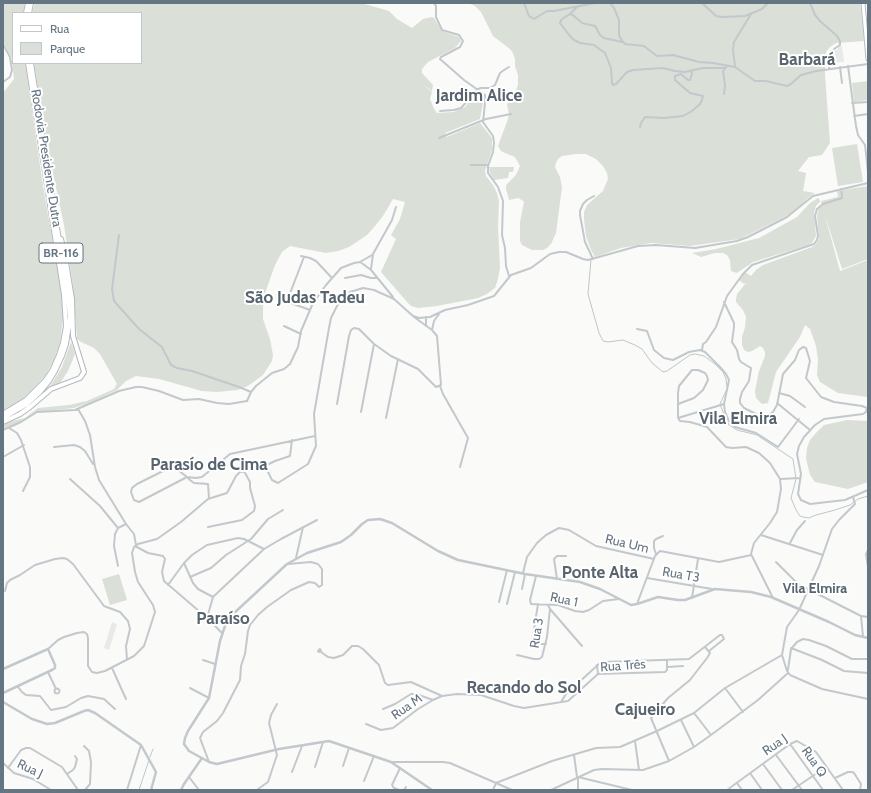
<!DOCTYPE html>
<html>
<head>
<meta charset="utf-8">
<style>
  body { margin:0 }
  #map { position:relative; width:871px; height:793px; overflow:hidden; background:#fafaf8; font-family:Cabin,sans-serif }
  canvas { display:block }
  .frame { position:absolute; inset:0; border:4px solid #657683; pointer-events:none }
  .legend { position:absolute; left:12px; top:12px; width:130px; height:52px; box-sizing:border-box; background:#fff; border:1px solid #c1c8cd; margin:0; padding:5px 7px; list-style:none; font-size:12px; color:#657683 }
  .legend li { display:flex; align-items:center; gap:8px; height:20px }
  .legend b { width:20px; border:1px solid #c1c8cd }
</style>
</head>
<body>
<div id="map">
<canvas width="871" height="793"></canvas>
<div class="frame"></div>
<ul class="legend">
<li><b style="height:5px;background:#fff"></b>Rua</li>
<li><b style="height:11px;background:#dadfd7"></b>Parque</li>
</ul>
</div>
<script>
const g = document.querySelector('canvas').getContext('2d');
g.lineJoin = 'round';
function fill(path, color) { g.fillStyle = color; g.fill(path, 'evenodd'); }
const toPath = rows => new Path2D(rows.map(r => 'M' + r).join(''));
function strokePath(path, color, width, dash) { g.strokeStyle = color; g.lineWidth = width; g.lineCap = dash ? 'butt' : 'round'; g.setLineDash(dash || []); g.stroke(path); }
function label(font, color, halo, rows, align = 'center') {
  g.font = font + ' Cabin,sans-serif'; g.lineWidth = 4; g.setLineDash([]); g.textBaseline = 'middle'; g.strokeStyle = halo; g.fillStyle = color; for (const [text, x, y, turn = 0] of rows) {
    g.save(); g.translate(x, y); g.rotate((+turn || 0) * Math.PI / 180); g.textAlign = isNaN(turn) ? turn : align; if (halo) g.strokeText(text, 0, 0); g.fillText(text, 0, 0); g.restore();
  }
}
fill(toPath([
  [842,46,844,62,832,63,830,50,838,50,838,47],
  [112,622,117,624,109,650,104,648]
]), '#e8e9e9');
fill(toPath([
  [3,3,25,3,23,13,13,13,13,63,25,63,43,186,62,295,63,318,60,343,54,359,47,373,39,383,24,398,14,405,3,411,3,93,14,79,12,58,3,41],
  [35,3,361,3,389,11,397,19,412,28,423,19,432,17,434,18,442,31,459,37,461,41,455,48,428,62,422,69,422,73,433,85,432,91,422,84,432,92,430,99,434,109,437,113,454,112,465,107,477,92,483,97,483,103,480,119,445,133,447,137,480,123,492,138,492,150,485,171,486,176,493,185,497,193,499,201,498,227,500,268,498,279,495,288,487,294,478,298,437,306,418,308,411,306,408,303,381,272,396,239,391,235,400,219,405,202,393,199,383,216,375,226,367,235,349,247,338,251,326,253,290,246,282,252,275,265,263,299,263,319,270,339,273,355,272,361,263,375,248,386,238,390,217,392,202,391,159,379,136,376,126,381,117,390,89,403,74,408,36,412,18,423,3,429,3,425,12,421,25,418,38,408,69,405,87,401,114,389,117,384,100,354,94,348,81,342,77,339,73,286,64,225,50,159,34,63,141,63,141,13,32,13],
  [468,3,860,3,864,41,836,43,830,47,826,52,825,75,830,143,822,155,809,157,798,171,806,173,803,191,815,193,808,198,792,213,740,239,690,246,651,243,621,248,595,257,591,250,586,236,584,220,584,212,587,205,603,191,608,179,607,173,603,166,596,159,586,154,576,154,562,156,558,159,556,163,555,167,560,177,562,187,556,233,551,244,547,248,543,250,532,250,522,245,520,241,520,222,524,202,522,200,518,198,509,200,506,189,506,185,516,175,520,166,515,157,505,153,501,151,498,146,508,119,509,114,507,105,510,98,515,93,518,85,518,75,515,66,515,59,513,53,510,49,493,36,481,12,475,6],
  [868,81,868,100,854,102,852,83],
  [857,144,863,182,838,186,832,148],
  [489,167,514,167,513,172,509,172,508,178,494,180,490,173],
  [868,186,868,259,842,269,824,212,840,271,868,260,868,397,838,393,820,382,817,375,818,360,816,346,810,329,805,325,800,337,776,372,768,403,762,404,756,398,755,391,759,371,765,356,765,352,763,348,760,346,752,351,748,352,744,350,742,345,742,337,745,327,746,317,743,310,736,302,736,299,737,294,747,282,744,284,739,280,745,272,751,276,756,270,763,265,812,247,816,244,819,239,817,216,819,208,822,206,821,201,838,197,837,191],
  [818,198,820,200,820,202,816,206,814,213,816,236,812,243,805,246,753,262,737,273,731,271,730,260,727,255,723,253,715,253,701,257,692,253,716,249,759,238,797,217,810,203],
  [71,342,75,354,68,371,60,383,49,388,62,367],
  [847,420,868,421,868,482,848,489,815,482,810,475,806,458,807,448,810,440,816,433,824,425],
  [119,574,127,600,110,605,102,579]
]), '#dadfd7');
strokePath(toPath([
  [591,260,588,294,599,333,603,341,608,342,623,340,635,345,642,349,652,363,663,372,667,371,690,355,695,354,704,356,715,364,723,372,726,379,727,387],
  [726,391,720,404,725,417,729,425,737,430,757,435,793,459,796,479,791,498,796,510,800,516,803,517,809,518,816,515,835,510,850,505,858,499,868,496],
  [150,757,153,749],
  [139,790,149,760]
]), '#bbc7cb', 1);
const secondary = toPath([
  [863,3,868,59]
]);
const motorway = toPath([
  [26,13,28,3],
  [29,13,31,3],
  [3,414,26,400,45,381,52,371,59,355,63,343,66,326,64,295,28,63],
  [3,418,27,404,40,392,49,381,55,371,62,356,66,344,69,325,70,317,68,297,31,63],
  [3,422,20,414,30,407,51,389,80,378,84,372,73,336,72,299,65,256,61,239]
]);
strokePath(secondary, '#b3babf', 5);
strokePath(motorway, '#b4b9bd', 6);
strokePath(toPath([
  [434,3,436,6,436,17,442,30,459,35,463,41,460,47,441,57,440,59,464,80,485,95,485,103,483,122,493,136,494,143,493,152,488,166,488,173,498,187,503,201,502,235,505,248,506,266,509,276],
  [524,3,529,16,534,19,547,11,554,11,595,3],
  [610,3,614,8,619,20,619,35,622,41,625,44,644,46,657,56,673,55,699,62,713,63,735,67,755,81,766,81,787,86,791,84,801,75,816,71,868,64],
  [702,3,716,16,722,17,745,16,762,9,768,3],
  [810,3,815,15,820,21,837,36,840,41,840,45,834,49,830,54,829,69],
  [578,6,570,14,562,19,560,23,569,35,574,40,580,43,594,45,605,53,611,68,612,83,613,85,616,84,627,72,633,70,663,68,675,71,685,72,703,68,724,68],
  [570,14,574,16,582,23,595,26,600,35,604,38,622,42],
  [3,44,10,57,12,70,10,77,3,82],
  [735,66,733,50,734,42,751,14],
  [848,66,856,126,858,135,865,145,868,172],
  [840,67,842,83],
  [724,94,725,85,723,71,727,66],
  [852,103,868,102],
  [440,111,454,110,461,108,478,89,481,88,490,88,495,85,500,73,504,70,509,67],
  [854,116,868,114],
  [640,127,641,123,645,117,664,118,683,116,692,111,700,104,702,100,703,96,690,93,675,80,675,76,681,74,688,80,690,80,692,74,691,71],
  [439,138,486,119,511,114],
  [471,165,488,165],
  [841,189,842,196],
  [119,235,112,289,114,301,139,329,162,347,171,365,177,368,192,371,239,387,251,392],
  [301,256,310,258,316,261,332,278],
  [593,259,585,242,580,215,580,211,583,204,587,200,594,196],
  [360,262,372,255],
  [371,269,373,254,392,220,396,207],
  [345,278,361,275,371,278,377,278],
  [277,298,310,310],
  [287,301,304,257],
  [724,302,734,323,734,327,732,342,737,350,739,359,741,362,751,368,749,381,742,392,740,399,740,403,744,408,756,414,763,416,767,416,773,412,777,405,783,374,795,360,799,350,803,347,806,348,810,361,806,378,821,397,834,402,862,406,867,408,866,412,863,414,824,419,815,425,804,437,799,446,797,454,801,474,798,494,801,500,810,504,845,500,868,490],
  [284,326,301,334],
  [426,326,426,317],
  [637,329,647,331,654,350,664,358,673,360,689,352,700,350,705,352,720,367,726,374,729,380,724,404,725,412,729,421,735,427,756,433,778,447,799,419],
  [432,330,434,321,439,314],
  [702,350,703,344,706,342,716,327,727,296,743,274,752,265,814,244,817,240,818,236,815,216,817,209,823,204,842,198],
  [440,386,443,394,468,438,460,467],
  [779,393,790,396,805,407],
  [777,403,810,430],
  [337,404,349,336,351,330,354,328,359,329,374,344,391,356,418,369,436,387,441,385,437,336,432,330,414,317],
  [78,409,85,421,90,435,95,467,99,480,126,524,134,534,136,545],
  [361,412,374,344],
  [386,418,398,359],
  [678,418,680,421,690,422,707,427,726,447,732,448,746,447,759,453,770,463,780,479,781,489,777,512,770,523,754,543,751,554,773,598],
  [678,418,678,393,679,386,692,370,698,370,705,373,707,376,708,380,703,390,694,398,678,404],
  [678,418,724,404],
  [9,428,17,433,21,440,30,467,30,477,23,491],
  [3,430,21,422,37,412,75,410,119,391,136,387,142,387,159,391,183,400,199,399,217,403,229,404,247,401,251,392,256,386,272,373,284,369,290,364,298,347,301,331,313,303,326,285,341,268,354,263,360,262,363,264,371,270,393,297],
  [54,447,74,445,80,447,85,451,93,464],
  [3,457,24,445],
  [265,468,267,465,275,461,290,456,292,440],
  [70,479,100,506,118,528,126,524],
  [780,479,800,478],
  [853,497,855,504,839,520,832,529,819,566,799,610,787,627,782,655,787,671,790,675,822,689,868,699],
  [209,498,208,484,194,483,190,480,187,477,178,470,173,468,167,469,137,484,132,488,131,492,134,500,139,502,187,477,196,478,202,477,230,454,315,436],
  [208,527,242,520,254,511,255,506,250,488,250,482,244,471],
  [761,535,823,555],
  [790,543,797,530,805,521],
  [135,546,148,553,163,556,165,559,162,572,164,581,207,618,222,633],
  [868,550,866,554,868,567],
  [656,554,654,548,654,541,656,539,663,536],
  [296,558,303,527],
  [776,562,798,584,861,616,868,617],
  [118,566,114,546,115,534,118,528],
  [523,573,527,557,537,543,546,535,559,528,569,530,596,546,654,559],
  [536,576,530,600,531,604,558,605,575,611,583,612,589,610,603,601,619,599],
  [190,577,211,568,226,555,251,539,268,519,283,510],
  [647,578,712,589],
  [557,579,554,559,557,556,566,556],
  [168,585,184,563],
  [522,589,525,574],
  [5,591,7,583,10,580,20,575,35,565,55,559,63,558,67,559,73,564,104,606,120,612,128,621,130,629,126,646,127,660],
  [213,597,198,589,193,583,184,563,192,555,207,545,238,538,244,539,264,549],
  [692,598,698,559],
  [499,602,507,570],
  [507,604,515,572],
  [538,604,532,642,535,644,546,644],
  [637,604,655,556,660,551,719,562,751,555],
  [548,605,550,609,582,646],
  [861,616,863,637],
  [207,618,213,597,264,549,281,539,317,520],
  [791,648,822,660,844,671,868,673],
  [48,649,58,640,64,637,77,633,84,632,87,634,88,638,88,666,92,672,97,673,105,671,134,656,144,646,155,612,153,605,138,582,135,572,132,553,134,547,138,544,157,539,181,522,208,499,227,493,236,476,240,472,264,468,267,470,272,480,278,483,308,464,316,446,314,414,329,328,331,318,338,304,350,292,363,288,374,290,394,299,413,316,419,318,430,317,445,310,468,305,494,296,511,275,531,268,550,254,559,252,566,252,583,259,588,260,638,246,656,245,695,248,737,241,748,237,787,217,813,196,868,183],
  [320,649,321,651,319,652,318,651,320,649],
  [321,652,328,657,334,658,343,655,352,646,358,646,363,649,379,665,385,683,388,685,411,682,442,696,457,694,481,695,514,706,524,708,568,701,598,674,665,672,667,670,667,661],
  [517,655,534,659,539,659,542,657,547,637,550,609],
  [203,660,215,664],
  [597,665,598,674],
  [668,667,683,666],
  [112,668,126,699],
  [788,670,791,649,797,642,803,639,809,640,826,646,852,659,868,659],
  [48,672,56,689],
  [18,687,22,692,26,695,40,696,51,710,66,707,81,698,88,696,104,699,115,709],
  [190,688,209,698],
  [725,688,743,712],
  '54.5 691a2.5 2.5 0 1 1 5 0a2.5 2.5 0 1 1-5 0Z',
  [561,702,566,694,600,663,604,662,689,659,720,635,722,635,724,639,709,651],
  [383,709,395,704,411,694,416,694,433,700],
  [694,713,711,735],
  [681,720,694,747],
  [366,724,381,730,393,728,418,709,433,700,442,696],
  [635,741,639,770],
  [790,744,823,790],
  [84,746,89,751,91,762,90,784,85,790],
  [574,755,577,777],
  [776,755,802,790],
  [669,761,651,718,668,698,690,680,707,658,710,653,705,647],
  [209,762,200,738,203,732,217,721,223,713,240,680,241,666,245,654,248,631,250,625,258,615,267,607,291,590,309,582,315,583,319,587,322,585,322,569,318,564,311,562,288,564],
  [391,762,443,762,450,763,512,790],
  [3,763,14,773,33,779,51,790],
  [763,764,782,790],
  [343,766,349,748],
  [315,767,323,742],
  [8,768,21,750,26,748,30,748,62,767,78,790],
  [292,772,302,746],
  [750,773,762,790],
  [67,774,73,770,75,767,77,759,75,756],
  [189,777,199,790],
  [835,778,848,772,852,772,854,773,861,784,860,790],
  [364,781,374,756],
  [737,783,742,790],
  [258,789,268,782,277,755,269,723,271,715,277,704],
  [127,790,141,745],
  [315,790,316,790],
  [399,790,394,788,392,785,400,768],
  [404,790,406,787],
  [493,790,496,783,552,761,596,748,620,747,657,731,694,713,725,688,782,655],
  [551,790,594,770,602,769,643,770,669,761,694,747,711,735,758,700,788,673],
  [578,790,578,777,632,790],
  [727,790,790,744,797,741,816,752,843,790],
  [792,790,826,767]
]), '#c3c8cc', 2);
strokePath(toPath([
  [3,669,48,649,55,665,55,668,52,670,3,693],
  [3,702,32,719,47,724,55,723,84,711,88,710,95,713,141,745,156,772,151,790],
  [181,790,184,784,202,758],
  [432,790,391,762,329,741,279,749,217,764,209,762,189,751,184,744,185,738,188,731,209,698,220,641,226,623,232,615,287,564,307,553,341,542,351,535,362,524,368,520,380,519,392,523,438,551,458,560,525,574,580,582,600,589,631,605,637,604,658,597,678,600,685,600,715,589,751,592,771,597,829,622,855,635,868,638]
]), '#c3c8cc', 2.5);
strokePath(secondary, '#fff', 3);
strokePath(motorway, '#fff', 4);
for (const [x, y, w] of [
  [61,253,44]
]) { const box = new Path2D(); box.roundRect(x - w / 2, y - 10, w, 20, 3); g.fillStyle = '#fff'; g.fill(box); strokePath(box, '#657683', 1); }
label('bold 12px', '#657683', null, [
  ["BR-116",61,253]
]);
label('13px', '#657683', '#fff', [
  ["Rodovia Presidente Dutra",46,158,81],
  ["Rua Um",627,544,13],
  ["Rua T3",681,575,10],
  ["Rua 1",564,600,12],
  ["Rua 3",537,633,-81],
  ["Rua Três",623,666,-4],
  ["Rua M",407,707,-35],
  ["Rua J",775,745,-35],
  ["Rua Q",814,762,55],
  ["Rua J",30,769,25]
]);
label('bold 14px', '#57646e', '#fff', [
  ["Vila Elmira",815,589]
]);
label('bold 17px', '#57646e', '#fff', [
  ["Barbará",807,60],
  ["Jardim Alice",479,96],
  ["São Judas Tadeu",305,298],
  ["Vila Elmira",738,419],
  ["Parasío de Cima",209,465],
  ["Ponte Alta",600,573],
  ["Paraíso",223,619],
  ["Recando do Sol",524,688],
  ["Cajueiro",645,710]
]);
</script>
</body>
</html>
